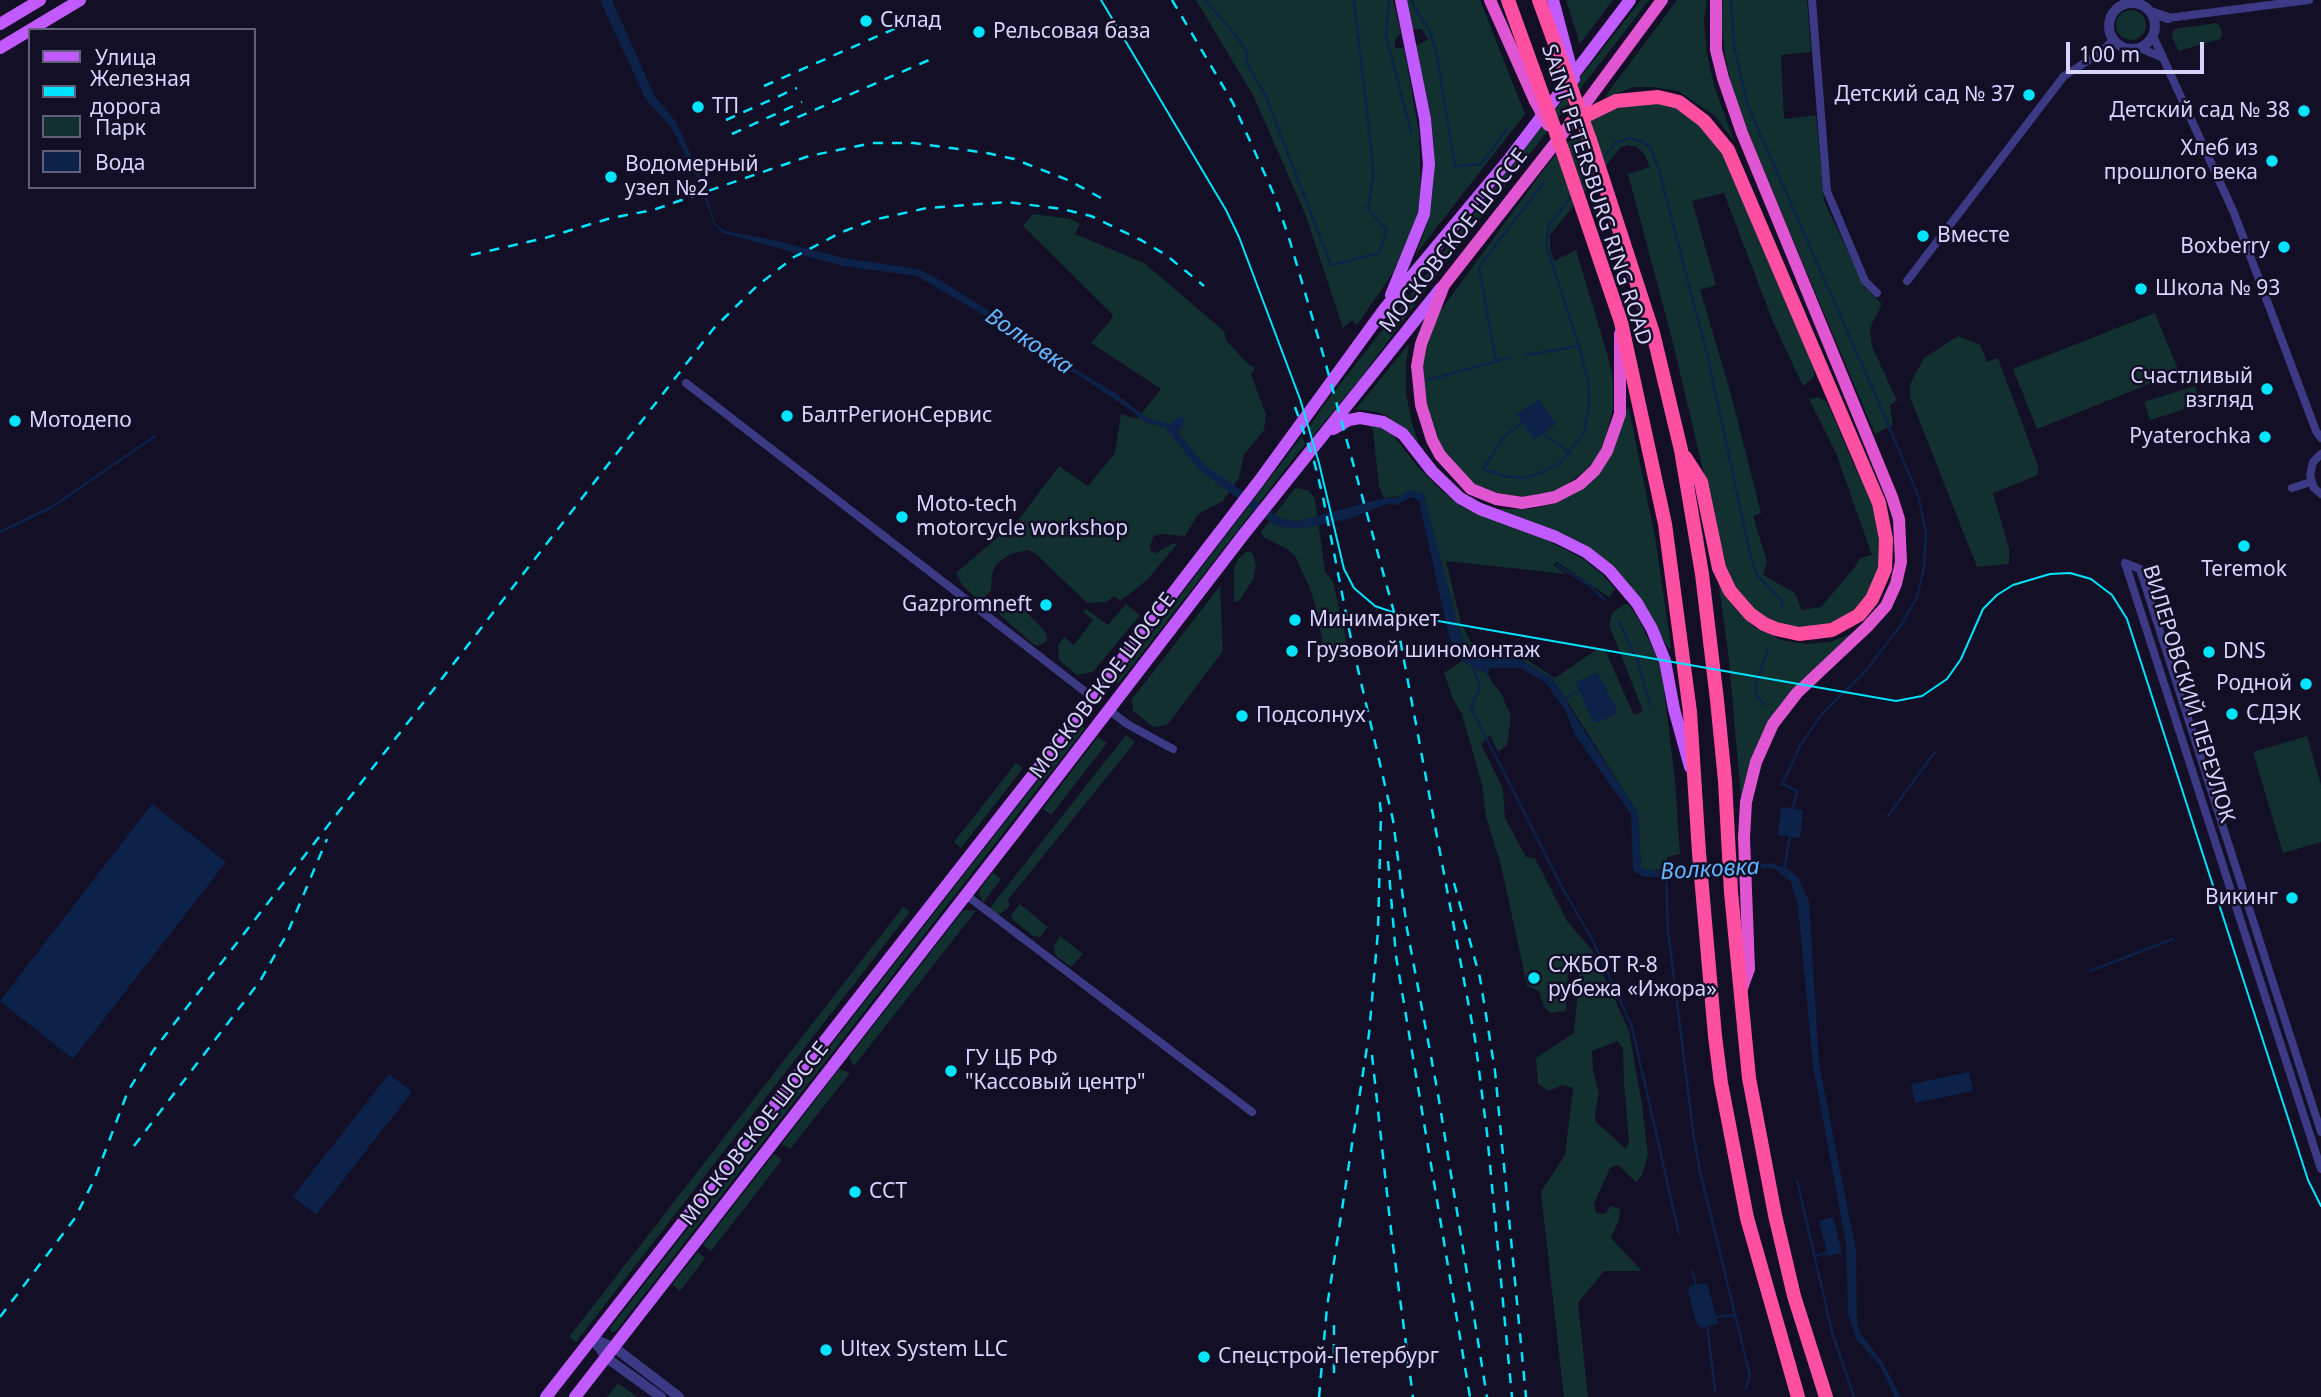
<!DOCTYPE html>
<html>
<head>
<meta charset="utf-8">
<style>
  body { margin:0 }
  #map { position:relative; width:2321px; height:1397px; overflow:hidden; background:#130f26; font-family:"Noto Sans",sans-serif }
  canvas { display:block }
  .legend { position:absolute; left:28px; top:28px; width:228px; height:161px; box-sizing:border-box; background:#130f26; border:2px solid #625e7d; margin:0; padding:9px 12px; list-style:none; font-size:21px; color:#d9d4ff }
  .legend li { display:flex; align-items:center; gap:14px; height:35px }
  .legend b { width:35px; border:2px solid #625e7d }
  .scale { position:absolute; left:2066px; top:42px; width:138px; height:32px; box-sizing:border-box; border:4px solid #d9d4ff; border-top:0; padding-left:9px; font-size:21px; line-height:24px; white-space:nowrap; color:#d9d4ff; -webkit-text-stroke:5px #130f26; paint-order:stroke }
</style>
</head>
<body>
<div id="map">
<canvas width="2321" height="1397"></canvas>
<ul class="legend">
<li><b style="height:9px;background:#c25bff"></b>Улица</li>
<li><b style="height:9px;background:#00e5ff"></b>Железная дорога</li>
<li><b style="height:19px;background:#12302f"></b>Парк</li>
<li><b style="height:19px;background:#0c2248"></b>Вода</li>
</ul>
<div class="scale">100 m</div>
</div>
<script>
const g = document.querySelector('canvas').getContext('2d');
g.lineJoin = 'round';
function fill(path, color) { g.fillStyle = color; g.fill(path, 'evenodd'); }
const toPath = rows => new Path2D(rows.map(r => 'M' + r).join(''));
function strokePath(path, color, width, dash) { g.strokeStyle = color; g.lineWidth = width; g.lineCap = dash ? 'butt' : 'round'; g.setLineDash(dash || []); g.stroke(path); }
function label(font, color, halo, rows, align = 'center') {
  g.font = font + ' "Noto Sans",sans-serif'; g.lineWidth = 5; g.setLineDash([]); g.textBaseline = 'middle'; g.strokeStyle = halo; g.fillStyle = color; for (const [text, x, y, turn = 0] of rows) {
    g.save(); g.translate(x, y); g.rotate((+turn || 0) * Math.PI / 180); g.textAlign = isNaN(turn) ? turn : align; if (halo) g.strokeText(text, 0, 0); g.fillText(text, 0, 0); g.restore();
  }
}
fill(toPath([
  [1196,0,1393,0,1401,33,1395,40,1395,48,1404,48,1419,132,1421,193,1416,219,1394,271,1357,325,1352,320,1343,328,1306,216,1254,97],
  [1407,0,1480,0,1525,114,1416,254,1428,221,1433,190,1434,148,1431,118,1416,45,1428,40,1422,29,1412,29],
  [1566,0,1613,0,1580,44],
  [1641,0,1649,0,1441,269,1360,379,1311,438,1308,429,1323,406],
  [1677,0,1707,0,1704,20,1707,54,1714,85,1734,141,1714,115,1678,91,1652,87,1634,87,1604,98],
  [1723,0,1807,0,1811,52,1781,55,1784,119,1816,115,1824,201,1864,286,1882,304,1870,328,1872,346,1897,401,1890,405,1893,425,1875,434,1755,150,1732,88,1725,55,1721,23],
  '2116 25a15 15 0 1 1 30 0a15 15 0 1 1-30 0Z',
  [2216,23,2220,26,2222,34,2220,39,2179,51,2172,37,2174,29],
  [1646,101,1676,108,1704,127,1728,161,1773,265,1814,369,1814,377,1803,386,1773,322,1724,193,1692,201,1716,285,1700,290,1729,387,1761,513,1753,516,1767,562,1763,575,1795,593,1802,610,1821,607,1855,567,1860,558,1872,555,1836,453,1809,399,1818,397,1827,402,1854,465,1870,495,1882,529,1881,566,1866,598,1853,611,1834,622,1812,629,1792,629,1754,612,1729,580,1673,343,1628,174,1650,167,1644,154,1637,147,1628,145,1620,148,1550,235,1550,248,1554,261,1576,250,1609,360,1613,381,1613,408,1607,433,1599,454,1587,469,1559,490,1536,497,1516,498,1496,495,1478,487,1462,477,1438,443,1427,409,1422,360,1432,326,1441,310,1551,160,1580,131,1595,118,1612,108],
  [1033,214,1071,219,1080,224,1075,234,1144,263,1224,331,1226,340,1248,364,1255,368,1251,375,1266,414,1264,430,1244,455,1239,478,1223,501,1198,514,1185,536,1160,534,1154,536,1150,545,1151,551,1156,553,1172,544,1178,543,1147,580,1120,601,1114,596,1106,602,1087,603,1036,554,1028,550,1011,554,997,563,992,573,991,591,980,601,963,586,956,573,1019,519,1059,466,1088,486,1115,453,1121,414,1137,419,1161,389,1091,343,1110,321,1113,315,1023,226],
  [2155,313,2179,372,2037,429,2013,369],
  [1958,336,1980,345,1987,362,1998,358,2038,466,2038,475,1993,493,2009,548,2009,564,1977,567,1910,397,1910,384,1924,358],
  [1409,344,1406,364,1406,394,1412,423,1419,445,1387,416,1378,412,1356,409],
  [2195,386,2200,404,2150,420,2144,402],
  [1625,409,1629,409,1656,542,1671,648,1669,649,1622,577,1495,509,1532,509,1552,504,1596,476,1613,452],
  [1368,425,1382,428,1393,435,1418,467,1441,490,1462,507,1534,534,1582,558,1602,574,1615,589,1609,597,1557,562,1553,565,1566,574,1446,561,1461,623,1470,641,1482,652,1519,655,1555,678,1596,650,1604,648,1634,715,1643,711,1609,625,1612,613,1625,604,1629,605,1639,620,1657,656,1662,675,1675,780,1680,854,1667,857,1667,865,1664,869,1646,871,1641,868,1638,813,1553,679,1518,658,1480,656,1466,645,1458,625,1423,493,1384,498,1379,486,1373,430],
  [1302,436,1305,444,1118,684,1115,681],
  [1295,488,1308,490,1315,499,1325,572,1333,582,1348,648,1346,654,1337,661,1325,657,1316,607,1309,586,1295,556,1287,549,1263,537,1261,532],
  [1246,552,1251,552,1254,556,1256,566,1253,580,1239,601,1234,602,1234,568,1238,559],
  [1220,586,1223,651,1168,724,1157,727,1152,726,1133,711,1132,699],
  [1719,587,1722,587,1734,607,1754,627,1781,640,1806,644,1830,642,1853,633,1798,688,1741,798,1729,660],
  [1004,600,1015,601,1042,628,1047,635,1047,641,1038,646,1033,644,1000,615,998,603],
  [1126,604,1140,615,1093,672,1077,675,1059,660,1058,645,1064,637,1074,645,1093,620,1083,612,1086,609,1108,625],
  [1462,661,1488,674,1493,684,1500,691,1511,716,1507,745,1498,752,1490,735,1481,744,1503,789,1505,818,1526,857,1535,858,1567,921,1592,950,1629,1031,1642,1105,1648,1155,1642,1175,1636,1182,1618,1165,1610,1168,1594,1204,1596,1213,1605,1214,1611,1206,1620,1209,1619,1219,1611,1238,1642,1271,1604,1271,1578,1303,1588,1397,1564,1397,1541,1192,1565,1155,1573,1088,1562,1085,1549,1091,1538,1084,1536,1058,1574,1033,1580,967,1568,970,1566,1011,1551,1013,1544,1007,1539,991,1527,986,1501,865,1486,817,1482,784,1462,714,1453,699,1444,673],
  [1618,1041,1623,1049,1624,1083,1629,1141,1626,1149,1596,1122,1595,1113,1599,1093,1593,1070,1592,1051],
  [1081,725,1085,728,615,1332,611,1332,610,1328],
  [1126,735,1135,742,1007,901,1010,904,1008,908,997,916,989,909],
  [2307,736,2321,785,2321,842,2283,853,2253,752],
  [1098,737,1107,743,1051,815,1043,809],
  [1016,763,1023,768,961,848,954,842],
  [993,872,1001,879,983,903,979,894,981,888],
  [1020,904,1048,927,1040,937,1033,936,1013,920,1011,916],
  [903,907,910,912,576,1342,569,1337],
  [966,910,976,911,854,1066,849,1057,962,912],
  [1060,936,1083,954,1072,966,1068,965,1055,955,1054,945],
  [839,1069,850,1073,790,1149,782,1144],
  [774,1154,782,1160,711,1251,703,1245],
  [698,1252,705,1258,680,1291,672,1284],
  [618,1383,637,1397,607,1397]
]), '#12302f');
fill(toPath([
  [600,0,612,0,654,95,677,123,703,182,715,224,725,231,774,240,844,258,918,269,933,276,1025,333,1065,368,1075,369,1115,393,1147,418,1171,424,1204,464,1282,519,1299,521,1384,498,1397,498,1409,490,1423,493,1458,625,1466,645,1480,656,1518,658,1553,679,1583,729,1638,813,1641,868,1655,871,1771,863,1788,869,1798,877,1809,901,1819,1063,1856,1251,1857,1324,1860,1333,1883,1363,1901,1397,1895,1397,1879,1364,1857,1340,1848,1314,1846,1243,1813,1066,1798,905,1791,882,1775,869,1766,868,1661,877,1643,877,1633,870,1631,814,1575,735,1565,710,1545,682,1520,668,1490,668,1488,674,1462,661,1449,636,1419,501,1411,497,1397,505,1386,504,1352,518,1299,529,1276,526,1199,470,1165,427,1146,423,1132,411,1074,372,1065,370,1021,337,917,276,843,266,723,233,714,225,700,183,671,127,646,100],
  [1539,399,1556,424,1534,440,1517,414],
  [1596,673,1599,675,1617,710,1616,714,1597,723,1593,721,1576,684,1577,682],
  [152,804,226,862,73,1059,0,1001],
  [1781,807,1803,810,1800,838,1778,835],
  [1969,1072,1973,1091,1915,1103,1911,1084],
  [389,1074,412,1092,316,1215,293,1196],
  [1833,1217,1842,1253,1828,1256,1819,1221],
  [1707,1283,1718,1324,1701,1328,1696,1322,1688,1291,1690,1286]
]), '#0c2248');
strokePath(toPath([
  [1205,0,1233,32,1246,51,1248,66,1265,94,1331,265,1379,253,1387,230,1368,209,1373,178,1372,157,1354,0],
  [1389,0,1386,35,1411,132],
  [1412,0,1414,7,1429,29,1436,51,1455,166,1481,164,1508,128],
  [1731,0,1734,47,1748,106,1881,408,1918,495,1926,532,1924,568,1917,597,1902,624,1863,674,1821,715,1801,744,1782,784,1797,791,1792,811],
  [1603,159,1615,143,1631,138,1641,141,1650,147,1659,170,1707,354,1751,558,1757,575,1783,602,1781,608],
  [1581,186,1594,169],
  [1527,355,1579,346],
  [1496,362,1479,267,1544,182],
  [1427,380,1509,358],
  [1525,420,1504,437,1483,469,1504,476,1523,478,1540,473,1560,463,1584,433,1589,404,1588,382,1579,346,1546,245,1549,225,1572,196],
  [1541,432,1570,453],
  [0,532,52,507,155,436],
  [1557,565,1589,585,1604,599],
  [1619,622,1638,662,1650,705],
  [1472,665,1480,687,1471,708,1562,887,1593,941,1632,1027,1679,1234],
  [1563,700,1578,691],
  [1765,705,1756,695,1756,682,1768,650],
  [1888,816,1935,752],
  [1784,870,1790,836],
  [1666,875,1668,930,1694,1138,1700,1171,1750,1376,1746,1388],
  [2090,971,2173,939],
  [1797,1180,1832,1332,1854,1397],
  [1814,1256,1828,1253],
  [1692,1271,1697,1288],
  [1715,1317,1735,1315],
  [1707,1325,1715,1391]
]), '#0c2248', 2.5);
strokePath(toPath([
  [1172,430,1180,422]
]), '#0c2248', 10);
strokePath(toPath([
  [1812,0,1827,191,1865,281,1877,293],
  [2168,18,2309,0],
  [2153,36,2234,213,2316,431,2321,438],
  [2140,48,2161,57],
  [1907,281,2064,76,2100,53,2113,40],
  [686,383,1092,697],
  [2321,454,2313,462,2310,475,2314,488,2321,494],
  [2292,488,2311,482],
  [2125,563,2321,1169],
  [2125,563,2140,569,2321,1132],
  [1109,710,1127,724,1173,749],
  [966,895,1252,1112]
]), '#3d3a85', 8);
strokePath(toPath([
  '2109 26a23 23 0 1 1 46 0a23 23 0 1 1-46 0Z',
  [2151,12,2168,18],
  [592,1338,615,1348,679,1397],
  [592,1338,607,1358,661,1397]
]), '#3d3a85', 10);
strokePath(toPath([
  [0,24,40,0],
  [0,48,80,0],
  [1391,295,1424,214,1429,164,1425,119,1401,0],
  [1333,429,1349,420,1360,418,1383,422,1403,434,1432,471,1460,498,1480,509,1556,537,1586,552,1609,570,1637,603,1652,629,1665,661,1674,709,1690,767],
  [546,1397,1047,757,1259,481,1385,308,1510,158,1630,0],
  [575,1397,1015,832,1244,534,1441,288]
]), '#c25bff', 12);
strokePath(toPath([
  [1490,0,1535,101],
  [1716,0,1716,50,1723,78,1742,133,1892,497,1899,519,1901,562,1896,584,1886,606,1867,627,1797,693,1773,724,1756,762,1746,802,1744,838,1749,969,1741,991],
  [1620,334,1620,414,1607,451,1595,470,1580,484,1555,497,1540,500,1522,503,1496,499,1471,489,1440,455,1432,440,1421,405,1417,366,1421,344,1444,285,1571,123,1662,0]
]), '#e055d1', 12);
strokePath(toPath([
  [1571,123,1616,101,1658,97,1679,102,1704,121,1728,150,1879,503,1886,539,1885,569,1872,599,1859,615,1832,630,1799,634,1776,629,1764,624,1750,614,1730,591,1719,568,1701,482,1685,457],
  [1590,140,1653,333,1681,450,1702,574,1717,700,1725,781,1731,892,1749,1078,1775,1215,1794,1296,1826,1397],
  [1563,152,1621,322,1665,524,1690,712,1699,853,1715,1036,1721,1083,1747,1218,1798,1397]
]), '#ff4fa3', 14);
strokePath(toPath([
  [1101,0,1226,210,1239,237,1300,399,1319,463,1344,569,1354,588,1375,606,1398,614,1896,701,1922,696,1947,679,1961,659,1983,609,1997,595,2013,585,2050,574,2070,573,2091,579,2112,595,2127,619,2308,1180,2321,1206]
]), '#00e5ff', 2);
strokePath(toPath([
  [1172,0,1233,103,1275,197,1289,238,1323,354,1397,623,1475,1039,1487,1133,1512,1397],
  [764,86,919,18],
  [726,120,797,88],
  [780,125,936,57],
  [732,134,802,102],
  [471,255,545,238,611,218,653,210,809,156,873,143,914,143,987,153,1014,159,1068,180,1101,198],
  [1295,407,1314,461,1323,497,1351,639,1393,820,1407,929,1438,1094,1487,1397],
  [1388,861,1396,956,1470,1397],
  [1454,883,1480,978,1495,1071,1526,1397],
  [1372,1055,1391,1230,1413,1397],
  [134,1146,260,981,287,934,327,839],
  [0,1317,75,1218,95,1178,128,1091,153,1051,714,328,757,286,794,257,842,232,873,220,927,208,1007,202,1062,209,1091,216,1141,240,1166,255,1204,286],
  [1334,1325,1334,1374],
  [1319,1397,1327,1307,1369,1034,1378,931,1381,813,1379,795]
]), '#00e5ff', 2.5, [10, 9]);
strokePath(toPath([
  [1553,0,1574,79]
]), '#c25bff', 12);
strokePath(toPath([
  [1535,101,1548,125]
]), '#e055d1', 12);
strokePath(toPath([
  [1508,0,1563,152],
  [1539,0,1590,140]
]), '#ff4fa3', 14);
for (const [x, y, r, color] of [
  [866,21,7,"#00e5ff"],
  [979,32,7,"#00e5ff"],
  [2029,95,7,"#00e5ff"],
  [698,107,7,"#00e5ff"],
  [2304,111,7,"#00e5ff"],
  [2272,161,7,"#00e5ff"],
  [611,177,7,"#00e5ff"],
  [1923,236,7,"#00e5ff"],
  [2284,247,7,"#00e5ff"],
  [2141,289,7,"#00e5ff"],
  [2267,389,7,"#00e5ff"],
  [787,416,7,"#00e5ff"],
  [15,421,7,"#00e5ff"],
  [2265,437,7,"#00e5ff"],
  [902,517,7,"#00e5ff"],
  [2244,546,7,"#00e5ff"],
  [1046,605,7,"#00e5ff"],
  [1295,620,7,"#00e5ff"],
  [1292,651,7,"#00e5ff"],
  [2209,652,7,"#00e5ff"],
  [2306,684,7,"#00e5ff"],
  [2232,714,7,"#00e5ff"],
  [1242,716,7,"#00e5ff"],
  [2292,898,7,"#00e5ff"],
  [1534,978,7,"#00e5ff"],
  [951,1071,7,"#00e5ff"],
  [855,1192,7,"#00e5ff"],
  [826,1350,7,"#00e5ff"],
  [1204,1357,7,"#00e5ff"]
]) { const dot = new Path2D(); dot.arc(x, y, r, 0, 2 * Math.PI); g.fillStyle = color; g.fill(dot); strokePath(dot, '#130f26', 2.5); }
label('21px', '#d9d4ff', '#130f26', [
  ["Склад",880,21],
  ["Рельсовая база",993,32],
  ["Детский сад № 37",2015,95,"right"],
  ["ТП",712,107],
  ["Детский сад № 38",2290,111,"right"],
  ["Хлеб из",2258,149,"right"],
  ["прошлого века",2258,173,"right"],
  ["Водомерный",625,165],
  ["узел №2",625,189],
  ["Вместе",1937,236],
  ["Boxberry",2270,247,"right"],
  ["Школа № 93",2155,289],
  ["Счастливый",2253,377,"right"],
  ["взгляд",2253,401,"right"],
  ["БалтРегионСервис",801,416],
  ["Мотодепо",29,421],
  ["Pyaterochka",2251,437,"right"],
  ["Moto-tech",916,505],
  ["motorcycle workshop",916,529],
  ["Teremok",2244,570,"center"],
  ["Gazpromneft",1032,605,"right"],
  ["Минимаркет",1309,620],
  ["Грузовой шиномонтаж",1306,651],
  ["DNS",2223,652],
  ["Родной",2292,684,"right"],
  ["СДЭК",2246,714],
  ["Подсолнух",1256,716],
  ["Викинг",2278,898,"right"],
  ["СЖБОТ R-8",1548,966],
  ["рубежа «Ижора»",1548,990],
  ["ГУ ЦБ РФ",965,1059],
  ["\"Кассовый центр\"",965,1083],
  ["ССТ",869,1192],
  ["Ultex System LLC",840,1350],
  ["Спецстрой-Петербург",1218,1357]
], 'left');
label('21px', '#d9d4ff', '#130f26', [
  ["SAINT PETERSBURG RING ROAD",1596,195,72],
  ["МОСКОВСКОЕ ШОССЕ",1454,241,-52],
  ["МОСКОВСКОЕ ШОССЕ",1103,686,-53],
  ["ВИЛЕРОВСКИЙ ПЕРЕУЛОК",2188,694,73],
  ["МОСКОВСКОЕ ШОССЕ",755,1134,-52]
]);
label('italic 23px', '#62b6ff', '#130f26', [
  ["Волковка",1029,342,34],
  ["Волковка",1710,870,-3]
]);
</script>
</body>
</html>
